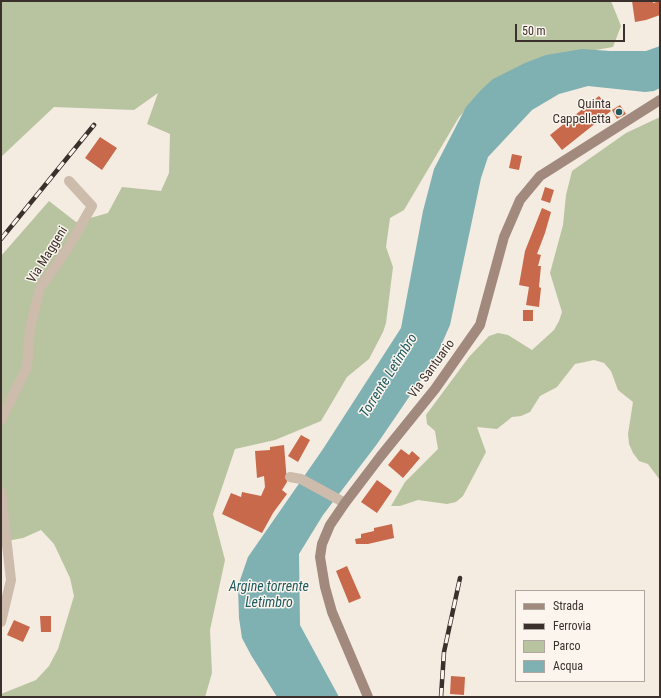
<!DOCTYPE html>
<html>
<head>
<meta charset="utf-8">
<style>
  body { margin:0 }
  #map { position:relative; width:661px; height:698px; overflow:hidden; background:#f4ebe1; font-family:"Roboto Condensed",sans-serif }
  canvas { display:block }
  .frame { position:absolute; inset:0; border:2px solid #3b302b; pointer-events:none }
  .legend { position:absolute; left:515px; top:590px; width:130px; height:92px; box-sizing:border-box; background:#fbf5ee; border:1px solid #aea6a0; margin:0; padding:5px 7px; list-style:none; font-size:12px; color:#3b302b }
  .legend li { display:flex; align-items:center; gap:8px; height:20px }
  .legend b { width:20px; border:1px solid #aea6a0 }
  .scale { position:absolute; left:515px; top:24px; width:110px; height:18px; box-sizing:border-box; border:2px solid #3b302b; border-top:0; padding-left:5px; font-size:12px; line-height:14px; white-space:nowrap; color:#3b302b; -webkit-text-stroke:3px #fbf5ee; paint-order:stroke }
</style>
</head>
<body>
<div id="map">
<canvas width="661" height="698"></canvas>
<div class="frame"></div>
<ul class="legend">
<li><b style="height:5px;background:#a18a7d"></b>Strada</li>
<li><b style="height:5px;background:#3b302b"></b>Ferrovia</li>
<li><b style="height:11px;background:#b8c4a0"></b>Parco</li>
<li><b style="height:11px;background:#7fb0b2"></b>Acqua</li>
</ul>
<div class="scale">50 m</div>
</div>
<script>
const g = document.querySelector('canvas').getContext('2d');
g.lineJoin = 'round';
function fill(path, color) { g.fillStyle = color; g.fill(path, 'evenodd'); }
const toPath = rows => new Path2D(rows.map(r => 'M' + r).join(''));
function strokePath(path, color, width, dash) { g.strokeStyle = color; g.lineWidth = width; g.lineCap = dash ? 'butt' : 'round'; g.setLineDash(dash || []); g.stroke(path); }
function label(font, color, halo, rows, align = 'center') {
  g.font = font + ' "Roboto Condensed",sans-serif'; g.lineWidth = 3; g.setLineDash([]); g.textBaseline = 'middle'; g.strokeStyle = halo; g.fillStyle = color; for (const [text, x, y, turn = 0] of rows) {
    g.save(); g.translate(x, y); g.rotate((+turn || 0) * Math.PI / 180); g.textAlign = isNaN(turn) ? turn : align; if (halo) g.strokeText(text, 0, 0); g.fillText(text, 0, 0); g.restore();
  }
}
fill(toPath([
  [1,1,611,1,621,26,613,47,538,60,493,81,459,117,404,210,390,218,386,247,393,267,386,323,383,332,369,359,347,377,321,421,275,440,235,449,213,514,225,560,210,630,212,673,205,697,1,697,1,694,36,680,49,666,58,649,74,596,70,578,54,544,41,530,23,538,1,542,1,256,49,201,76,222,108,213,122,187,161,191,169,173,170,134,147,124,158,93,134,110,54,107,1,157],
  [660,117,660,480,648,464,639,461,633,453,629,444,628,434,633,402,618,390,611,371,604,363,594,360,575,364,557,387,540,396,530,412,521,416,512,417,497,429,477,427,486,452,463,496,456,502,447,504,418,500,400,506,391,506,405,482,438,449,435,431,427,424,426,415,469,357,489,336,498,333,508,335,532,350,554,330,559,321,562,312,550,273,563,225,566,195,572,171,626,133]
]), '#b8c4a0');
fill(toPath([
  [660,46,660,88,654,91,645,92,588,86,559,94,532,110,488,157,481,178,450,325,435,359,377,444,323,515,299,554,300,625,339,697,277,697,251,655,242,638,239,618,238,586,248,557,323,449,401,328,423,211,434,169,466,107,481,90,493,79,525,63,546,55,582,49,610,51,646,51]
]), '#7fb0b2');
fill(toPath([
  [632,1,653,1,653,3,660,1,660,15,646,20,635,22],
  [599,96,611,111,562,150,550,135],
  [620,105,626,114,617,119,612,110],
  [100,137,117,148,102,170,85,158],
  [512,154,522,156,519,170,509,168],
  [545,187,554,190,550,203,541,200],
  [542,208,551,212,545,233,537,254,541,255,538,266,541,266,539,287,541,288,539,307,526,305,529,287,519,285,525,251],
  [523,310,533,310,533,321,523,321],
  [301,435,310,440,298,462,288,456],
  [284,445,287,482,282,490,287,494,273,513,262,533,222,514,231,493,241,497,242,492,261,496,265,487,264,476,257,478,255,451,270,450,270,447],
  [401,449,409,455,412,451,420,458,403,478,388,465],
  [377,480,392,491,377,513,361,502],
  [392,524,394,538,368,544,356,544,355,539,361,538,361,534,374,531,374,528],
  [347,566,361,598,349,603,336,571],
  [40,616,51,616,51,632,41,632],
  [14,620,30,627,23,642,7,635],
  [451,676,465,677,464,695,450,694]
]), '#c8694b');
strokePath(toPath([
  [1,420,27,367,30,329,40,288,68,248,92,206,69,181],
  [290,477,301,479,345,503],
  [1,492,11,580,1,622]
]), '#cdbbac', 10);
strokePath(toPath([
  [368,697,332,612,325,587,320,557,322,544,330,525,345,503,380,457,435,389,480,325,504,237,520,200,540,176,660,100]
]), '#a18a7d', 10);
const rail = toPath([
  [1,239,94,125],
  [441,697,444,652,460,578]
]);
strokePath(rail, '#3b302b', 4.5);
strokePath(rail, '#fbf5ee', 3, [9]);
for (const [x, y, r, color] of [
  [619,112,4,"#1f5a5e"]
]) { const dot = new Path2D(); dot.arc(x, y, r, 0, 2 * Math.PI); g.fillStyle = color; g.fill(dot); strokePath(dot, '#fbf5ee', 1.5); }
label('13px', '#3b302b', '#fbf5ee', [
  ["Quinta",611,105],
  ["Cappelletta",611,120]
], 'right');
label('13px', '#3b302b', '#fbf5ee', [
  ["Via Maggeni",48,255,-58],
  ["Via Santuario",432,369,-54]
]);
label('italic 14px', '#1f5a5e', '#fbf5ee', [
  ["Torrente Letimbro",389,376,-58],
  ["Argine torrente",269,587],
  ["Letimbro",269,603]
]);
</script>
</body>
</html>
